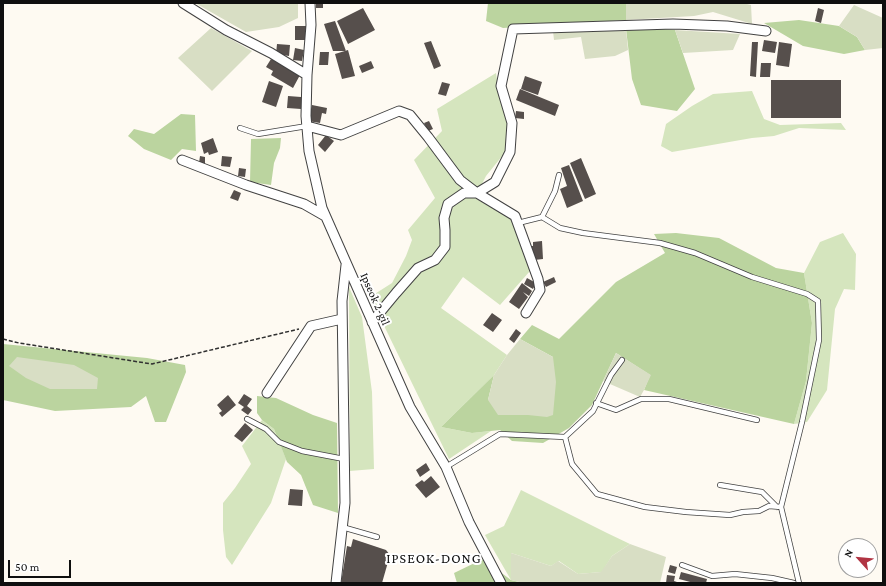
<!DOCTYPE html>
<html>
<head>
<meta charset="utf-8">
<style>
  body { margin:0 }
  #map { position:relative; width:886px; height:586px; overflow:hidden; background:#fefaf2; font-family:"Crimson Pro",serif }
  canvas { display:block }
  .frame { position:absolute; inset:0; border:4px solid #0f0f0f; pointer-events:none }
  .north { position:absolute; left:838px; top:538px; width:40px; height:40px; box-sizing:border-box; background:#fff; border:1px solid #9f9f9f; border-radius:50%; rotate:297deg; font-size:11px; font-weight:700; line-height:16px; text-align:center; color:#0f0f0f }
  .north::after { content:''; display:block; margin:auto; width:14px; height:18px; background:#b13443; clip-path:polygon(50% 0,100% 100%,50% 72%,0 100%) }
  .scale { position:absolute; left:8px; top:560px; width:63px; height:18px; box-sizing:border-box; border:2px solid #0f0f0f; border-top:0; padding-left:5px; font-size:12px; line-height:14px; white-space:nowrap; color:#0f0f0f; -webkit-text-stroke:3px #fff; paint-order:stroke }
</style>
</head>
<body>
<div id="map">
<canvas width="886" height="586"></canvas>
<div class="frame"></div>
<div class="north">N</div>
<div class="scale">50 m</div>
</div>
<script>
const g = document.querySelector('canvas').getContext('2d');
g.lineJoin = 'round';
function fill(path, color) { g.fillStyle = color; g.fill(path, 'evenodd'); }
const toPath = rows => new Path2D(rows.map(r => 'M' + r).join(''));
function strokePath(path, color, width, dash) { g.strokeStyle = color; g.lineWidth = width; g.lineCap = dash ? 'butt' : 'round'; g.setLineDash(dash || []); g.stroke(path); }
function label(font, color, halo, rows, align = 'center') {
  g.font = font + ' "Crimson Pro",serif'; g.lineWidth = 4; g.setLineDash([]); g.textBaseline = 'middle'; g.strokeStyle = halo; g.fillStyle = color; for (const [text, x, y, turn = 0] of rows) {
    g.save(); g.translate(x, y); g.rotate((+turn || 0) * Math.PI / 180); g.textAlign = isNaN(turn) ? turn : align; if (halo) g.strokeText(text, 0, 0); g.fillText(text, 0, 0); g.restore();
  }
}
fill(toPath([
  [496,73,500,100,510,126,507,150,486,176,475,198,511,219,530,271,500,305,463,277,441,308,507,355,494,375,441,427,472,433,491,431,449,459,370,297,392,283,406,256,412,240,408,230,435,198,414,160,442,131,437,109],
  [752,91,764,119,780,125,841,123,846,130,799,128,774,136,752,138,672,152,661,146,666,124,692,106,713,94],
  [843,233,856,254,855,290,844,289,835,309,827,390,807,422,794,424,806,381,812,323,804,273,820,242],
  [349,287,362,317,372,392,374,469,350,471],
  [262,420,274,429,286,459,271,503,232,565,226,557,223,530,223,503,235,488,251,464,242,446],
  [521,490,607,533,630,544,612,556,602,572,578,574,559,561,551,566,511,553,511,580,485,535,504,526]
]), '#d5e5be');
fill(toPath([
  [488,3,626,3,626,20,503,28,486,21],
  [799,20,839,26,857,37,865,50,844,54,803,46,764,23],
  [652,28,675,30,695,89,677,111,641,105,632,79,626,29],
  [181,114,195,115,196,151,182,149,171,160,144,149,128,136,134,129,154,134],
  [281,138,280,148,274,163,271,185,250,182,251,139],
  [676,233,719,238,776,268,804,273,812,323,806,381,794,424,644,390,650,375,616,353,592,405,569,428,543,443,512,441,500,430,472,433,441,427,494,375,488,400,553,357,520,339,532,325,559,339,616,282,665,253,654,234],
  [3,344,147,358,185,365,186,372,166,422,155,422,146,396,131,407,55,411,3,400],
  [257,396,276,398,313,415,337,423,338,513,313,505,301,475,287,462,274,429,262,420,257,413],
  [483,559,511,580,523,583,457,583,454,573]
]), '#bbd49f');
fill(toPath([
  [195,3,298,3,298,18,279,27,246,32],
  [626,3,743,3,751,5,752,24,713,12,694,16,626,20],
  [854,5,883,18,883,48,865,50,857,37,839,26],
  [211,28,252,51,212,91,178,58],
  [626,29,628,50,615,56,585,59,581,37,554,40,553,31],
  [675,30,740,34,733,50,683,53],
  [520,339,553,357,556,382,553,415,547,417,528,415,498,415,488,400,494,375,507,355],
  [616,353,651,375,644,390,640,397,603,381],
  [17,357,74,365,98,378,97,389,50,389,26,378,9,366],
  [630,544,666,557,660,583,523,583,511,580,511,553,551,566,558,561,578,574,601,572,612,556]
]), '#d8dec4');
fill(toPath([
  [316,3,323,3,323,8,316,8],
  [363,8,375,30,348,44,337,21],
  [818,8,824,10,821,23,815,21],
  [335,21,346,51,333,51,324,24],
  [295,26,306,26,306,40,295,40],
  [764,40,777,42,775,53,762,51],
  [431,41,441,66,434,69,424,43],
  [752,42,758,42,756,77,750,76],
  [779,42,792,44,789,67,776,65],
  [277,44,290,45,289,56,276,54],
  [295,48,304,50,302,61,293,60],
  [348,50,355,76,342,79,335,54],
  [320,52,329,52,328,65,319,65],
  [271,59,300,75,293,88,271,75,273,71,266,67],
  [371,61,374,68,362,73,359,66],
  [761,63,771,63,770,77,760,77],
  [525,76,542,82,538,95,521,89],
  [771,80,841,80,841,118,771,118],
  [269,81,283,86,276,107,262,102],
  [442,82,450,84,446,96,438,94],
  [520,89,559,105,555,116,516,100],
  [288,96,301,97,301,109,287,108],
  [312,105,327,108,326,114,322,113,320,123,308,121],
  [516,111,524,112,524,119,515,118],
  [429,121,433,129,428,131,424,123],
  [326,135,334,141,325,152,318,145],
  [213,138,218,152,209,155,208,152,204,154,201,143],
  [200,156,205,157,205,164,199,163],
  [222,156,232,157,230,167,221,166],
  [581,158,596,194,585,199,570,163],
  [569,165,583,201,567,208,560,189,567,186,561,168],
  [239,168,246,169,245,177,238,176],
  [234,190,241,193,238,201,230,198],
  [542,241,543,259,534,260,533,251,531,252,531,246,533,246,533,242],
  [554,277,556,282,546,287,543,282],
  [527,278,536,283,533,289,524,284],
  [522,283,532,291,529,296,523,292,528,297,519,309,509,302],
  [492,313,502,320,493,332,483,325],
  [516,329,521,333,514,343,509,339],
  [244,394,252,399,247,406,252,410,248,415,241,410,244,407,238,403],
  [228,395,236,405,222,417,219,413,222,411,217,405],
  [245,423,253,430,242,442,234,436],
  [426,463,430,470,420,477,416,470],
  [431,476,440,487,426,498,415,485,422,480,424,482],
  [290,489,303,490,302,506,288,505],
  [353,539,386,550,390,555,382,583,341,583,347,546,351,547],
  [670,565,677,567,675,574,668,572],
  [681,572,707,579,706,583,694,583,679,579],
  [667,575,675,576,674,581,680,583,666,583]
]), '#564f4c');
const lane = toPath([
  [240,128,258,134,307,126],
  [542,217,560,228,583,233,660,243,695,253,752,277,807,294,818,301,819,340,802,422,781,507,799,583],
  [518,223,542,217,555,191,559,175],
  [596,403,616,410,641,399,669,399,757,420],
  [247,419,266,429,279,442,302,451,344,459],
  [565,437,572,464,597,494,645,507,686,512,730,515,743,512,759,511,769,506,781,507],
  [446,467,500,434,565,437,593,411,611,375,622,360],
  [720,485,762,492,777,507],
  [342,527,377,537],
  [682,565,712,576,735,574,772,578,794,583]
]);
const street = toPath([
  [183,3,226,30,271,53,307,75],
  [310,3,311,25,307,75,306,116,309,151,322,208,410,407,446,467,469,522,501,583],
  [307,126,341,135,399,111,410,115,428,137,460,180,477,193,515,216,538,279,540,290,526,313],
  [182,160,246,185,304,204,325,216],
  [372,322,396,293,418,268,435,260,445,247,445,230,444,218,448,204,464,193,477,193,495,182,510,152,512,123,501,86,513,29,673,24,727,26,766,31],
  [267,393,311,326,342,319],
  [336,583,345,503,342,301,346,265]
]);
strokePath(lane, '#424242', 6);
strokePath(street, '#424242', 11);
strokePath(toPath([
  [3,339,19,343,152,364,299,329]
]), '#313131', 1.5, [4, 2]);
strokePath(lane, '#fff', 4.5);
strokePath(street, '#fff', 9);
label('12px', '#0f0f0f', '#fff', [
  ["Ipseok 2-gil",375,299,66]
]);
g.letterSpacing = '1px';
label('14px', '#0f0f0f', '#fff', [
  ["IPSEOK-DONG",434,559]
]);
g.letterSpacing = '0px';
</script>
</body>
</html>
